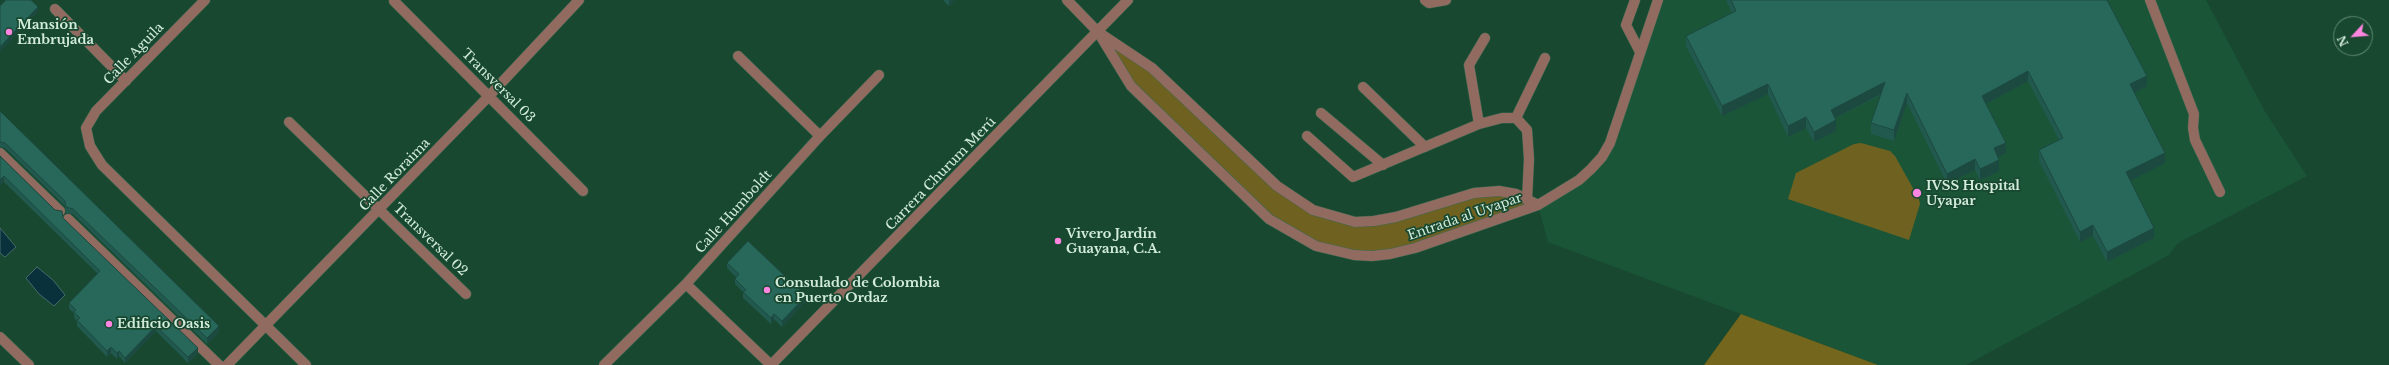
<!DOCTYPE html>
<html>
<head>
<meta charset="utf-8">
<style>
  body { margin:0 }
  #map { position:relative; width:2389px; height:365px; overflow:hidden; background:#184930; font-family:"Libre Baskerville",serif }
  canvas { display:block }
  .north { position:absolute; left:2333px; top:16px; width:40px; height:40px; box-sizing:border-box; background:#184930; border:1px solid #638a75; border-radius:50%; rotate:244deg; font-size:11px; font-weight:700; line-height:16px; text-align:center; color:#d3ecdc }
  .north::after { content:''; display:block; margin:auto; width:14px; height:18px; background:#fe85e0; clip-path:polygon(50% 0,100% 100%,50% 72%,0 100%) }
</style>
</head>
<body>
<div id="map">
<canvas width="2389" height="365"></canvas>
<div class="north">N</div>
</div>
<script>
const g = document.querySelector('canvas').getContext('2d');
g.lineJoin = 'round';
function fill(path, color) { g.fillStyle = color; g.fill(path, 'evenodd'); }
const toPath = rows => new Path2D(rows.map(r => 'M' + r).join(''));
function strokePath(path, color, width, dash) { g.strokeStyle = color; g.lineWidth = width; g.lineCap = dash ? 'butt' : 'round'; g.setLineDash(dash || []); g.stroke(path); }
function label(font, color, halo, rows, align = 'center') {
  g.font = font + ' "Libre Baskerville",serif'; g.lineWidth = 3.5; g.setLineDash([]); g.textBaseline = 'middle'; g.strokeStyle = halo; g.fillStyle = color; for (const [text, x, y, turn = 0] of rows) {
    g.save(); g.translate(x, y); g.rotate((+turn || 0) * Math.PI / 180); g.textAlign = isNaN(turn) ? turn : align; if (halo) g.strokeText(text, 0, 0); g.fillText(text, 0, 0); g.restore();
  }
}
fill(toPath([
  [1658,0,2206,0,2264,110,2307,176,2178,243,2169,255,1966,365,1878,365,1548,242,1538,205,1602,157]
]), '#1a5537');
fill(toPath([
  [1098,32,1152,68,1294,199,1355,222,1499,191,1538,205,1390,254,1337,251,1269,219,1131,86],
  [1861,143,1890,151,1895,156,1919,199,1920,204,1909,240,1788,199,1796,173,1854,144]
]), '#6f6221');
fill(toPath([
  [1741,314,1878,365,1704,365]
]), '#74661c');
const water = toPath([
  [0,228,16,247,5,257,0,253,0,228],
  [37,267,53,280,65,295,54,306,39,294,26,278,37,267]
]);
fill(water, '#09313b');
strokePath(water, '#46696b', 1);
const service = toPath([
  [1425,0,1429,3,1446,0],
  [1635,0,1626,25,1640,52],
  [1363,87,1425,147],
  [1321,113,1383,165],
  [1516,118,1545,58],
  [1479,124,1469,65,1485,38],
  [1307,136,1353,177,1479,124,1502,118,1516,118,1527,130,1529,159,1527,200],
  [0,153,60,211],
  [68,219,219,365]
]);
const minor = toPath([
  [205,0,96,111,86,128,90,146,102,165,306,365],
  [1067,0,1098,32,1152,68,1277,186,1313,210,1355,222,1374,221,1396,217,1474,193,1499,191,1516,194,1538,205],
  [2150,0,2194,114,2193,128,2195,140,2220,192],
  [394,1,583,191],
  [55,9,126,81],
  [1098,32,1131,86,1269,219,1316,246,1354,255,1372,256,1390,254,1415,248,1538,205,1579,180,1591,169,1602,157,1610,143,1658,0],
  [738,56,820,136],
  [289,122,466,294],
  [686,284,771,365],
  [227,365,489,96,579,0],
  [604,365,686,284,820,136,879,75],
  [771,365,1128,0]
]);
const tertiary = toPath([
  [0,337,29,365]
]);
strokePath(service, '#3a664f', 11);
strokePath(minor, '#3a664f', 11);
strokePath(tertiary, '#3a664f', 11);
strokePath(service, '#916b5f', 10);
strokePath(minor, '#916b5f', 10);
strokePath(tertiary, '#916b5f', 10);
fill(toPath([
  [943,0,954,0,949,6],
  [1726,0,2107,0,2147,86,2134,93,2165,163,2130,181,2154,238,2107,262,2093,236,2080,242,2039,161,2039,150,2059,140,2028,81,1986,104,2006,153,1998,157,1999,171,1980,180,1975,170,1947,184,1907,103,1894,141,1871,134,1871,123,1881,95,1835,118,1836,131,1814,142,1806,128,1788,137,1768,94,1722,116,1686,46,1686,36,1732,13],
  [0,111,219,332,207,344,73,214,66,213,65,206,5,148,0,147],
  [0,156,63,218,198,353,188,363,156,331,125,363,119,356,117,359,111,353,107,357,77,326,77,321,74,318,74,313,69,309,69,303,98,274,4,182],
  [727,263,806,301,782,327,774,319,771,324,743,298,743,292,735,284,735,279,736,277,727,268]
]), '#22594e');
fill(toPath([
  [949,0,954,0,949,6],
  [38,7,38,12,0,52,0,47],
  [2028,71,2028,81,1982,106,1982,96],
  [2147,76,2147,86,2130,95,2130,84],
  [1885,82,1885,92,1831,120,1831,110],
  [1768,84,1768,94,1722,116,1722,106],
  [1907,93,1907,103,1894,141,1894,130],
  [1806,117,1806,128,1788,137,1788,126],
  [1836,120,1836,131,1814,142,1814,132],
  [2006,143,2006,153,1994,159,1994,148],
  [2165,153,2165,163,2126,183,2126,172],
  [1975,159,1975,170,1947,184,1947,174],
  [1999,160,1999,171,1980,180,1980,169],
  [4,176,4,182,0,186,0,180],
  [2093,225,2093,236,2080,242,2080,232],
  [2154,228,2154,238,2107,262,2107,252],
  [806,296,806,301,782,327,782,321],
  [774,314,774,319,771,324,771,318],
  [156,326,156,331,125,363,125,358],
  [219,326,219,332,207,344,207,338],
  [111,347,111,353,107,357,107,351],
  [198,348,198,353,188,363,188,357],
  [119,351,119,356,117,359,117,353]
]), '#1c4940');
const building = toPath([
  [6,0,31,0,38,7,0,47,0,6,6,0],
  [1731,0,2107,0,2147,76,2130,84,2165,153,2126,172,2154,228,2107,252,2093,225,2080,232,2039,150,2063,138,2028,71,1982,96,2006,143,1994,148,1999,160,1980,169,1975,159,1947,174,1907,93,1894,130,1871,123,1885,82,1831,110,1836,120,1814,132,1806,117,1788,126,1768,84,1722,106,1686,36,1736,11,1731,0],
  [0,111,219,326,207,338,73,209,66,207,65,201,5,143,0,142,0,111],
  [0,156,55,210,62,211,63,218,198,348,188,357,156,326,125,358,119,351,117,353,111,347,107,351,77,320,80,318,74,312,76,310,69,303,100,271,4,176,0,180,0,156],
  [748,241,806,296,782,321,774,314,771,318,743,292,746,290,735,279,739,274,727,263,748,241]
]);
fill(building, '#28685b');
strokePath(building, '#1c4940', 1);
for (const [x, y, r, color] of [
  [9,32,4,"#fe85e0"],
  [1917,193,5,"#fe85e0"],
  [1058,241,4,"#fe85e0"],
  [767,290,4,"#fe85e0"],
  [109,324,4,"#fe85e0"]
]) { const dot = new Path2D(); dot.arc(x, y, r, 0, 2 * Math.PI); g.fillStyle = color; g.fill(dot); strokePath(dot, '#184930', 1.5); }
label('bold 13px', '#d3ecdc', '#184930', [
  ["Mansión",17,25],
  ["Embrujada",17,40],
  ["IVSS Hospital",1926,186],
  ["Uyapar",1926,201],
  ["Vivero Jardín",1066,234],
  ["Guayana, C.A.",1066,249],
  ["Consulado de Colombia",775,283],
  ["en Puerto Ordaz",775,298],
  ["Edificio Oasis",117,324]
], 'left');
label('13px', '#d3ecdc', '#184930', [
  ["Calle Aguila",134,54,-46],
  ["Transversal 03",498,86,45],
  ["Carrera Churum Merú",941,174,-46],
  ["Calle Roraima",395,175,-46],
  ["Calle Humboldt",734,212,-48],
  ["Entrada al Uyapar",1465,217,-19],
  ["Transversal 02",430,240,44]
]);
</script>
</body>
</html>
